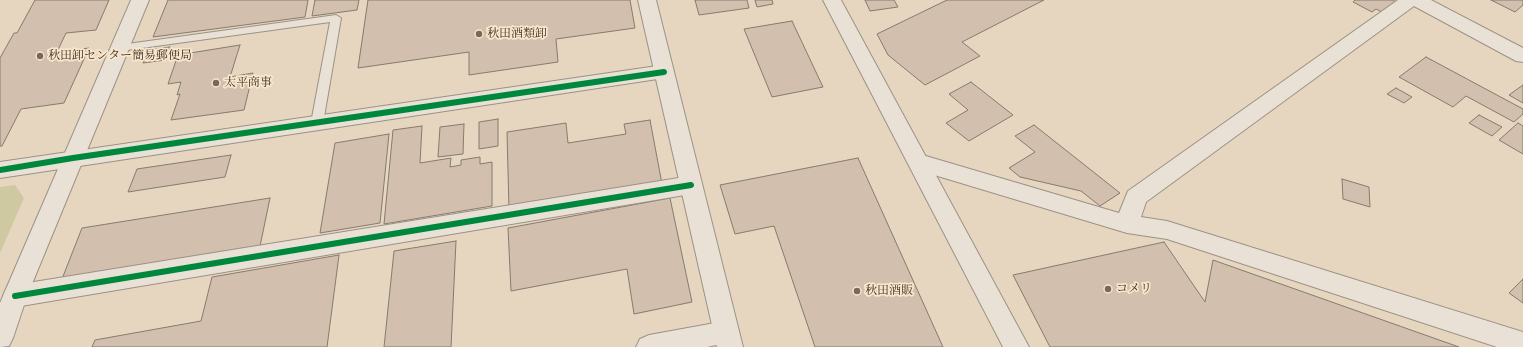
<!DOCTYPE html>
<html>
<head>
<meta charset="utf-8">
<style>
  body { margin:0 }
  canvas { display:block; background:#e6d6bf }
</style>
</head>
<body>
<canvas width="1523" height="347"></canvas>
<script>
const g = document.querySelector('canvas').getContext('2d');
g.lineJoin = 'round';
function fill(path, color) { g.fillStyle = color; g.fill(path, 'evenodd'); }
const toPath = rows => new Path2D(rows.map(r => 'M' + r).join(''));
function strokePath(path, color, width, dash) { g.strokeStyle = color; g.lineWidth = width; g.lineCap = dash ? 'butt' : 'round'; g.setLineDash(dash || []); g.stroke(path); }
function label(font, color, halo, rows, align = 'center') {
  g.font = font + ' "Old Standard TT","Noto Serif JP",serif'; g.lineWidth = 3.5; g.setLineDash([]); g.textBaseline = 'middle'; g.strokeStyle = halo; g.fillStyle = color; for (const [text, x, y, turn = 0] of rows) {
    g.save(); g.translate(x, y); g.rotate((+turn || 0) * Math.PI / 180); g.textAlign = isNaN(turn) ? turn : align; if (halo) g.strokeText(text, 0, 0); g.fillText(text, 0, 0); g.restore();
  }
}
fill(toPath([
  [15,185,24,198,0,253,0,187]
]), '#cfc9a2');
const building = toPath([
  [35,0,109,0,96,30,66,33,57,52,89,48,64,103,21,109,2,146,0,146,0,58,14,33,17,33,35,0],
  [168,0,308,0,305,17,153,37,168,0],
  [315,0,359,0,357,10,312,16,315,0],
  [368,0,630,0,635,28,556,39,558,62,469,75,469,52,358,68,368,0],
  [695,0,747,0,749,8,699,15,695,0],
  [755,0,772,0,773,4,757,7,755,0],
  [865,0,894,0,898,7,870,11,865,0],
  [947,0,1044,0,962,42,980,56,925,85,888,55,877,34,947,0],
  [1355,0,1393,0,1396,2,1382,12,1376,9,1372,12,1353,2,1355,0],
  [1491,0,1523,0,1523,5,1515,12,1491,0],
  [792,21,823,87,772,97,744,29,792,21],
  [240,45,230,77,253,73,244,110,171,120,180,94,177,95,181,82,168,84,178,55,240,45],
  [170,47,165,60,143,63,148,50,170,47],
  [1426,57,1523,109,1523,114,1514,122,1466,96,1453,107,1399,77,1426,57],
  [971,82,1013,115,969,141,946,123,968,110,949,94,971,82],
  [1523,85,1523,103,1509,95,1523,85],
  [1396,88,1412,97,1404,103,1387,94,1396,88],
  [1479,115,1502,127,1492,136,1469,123,1479,115],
  [498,119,498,146,479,149,479,122,498,119],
  [650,120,662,184,509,210,507,132,566,123,568,143,626,134,624,124,650,120],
  [1518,123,1523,126,1523,154,1499,140,1518,123],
  [464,124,463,154,438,157,440,127,464,124],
  [1034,125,1120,193,1100,206,1081,191,1020,177,1009,168,1035,152,1015,136,1034,125],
  [422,126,420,163,451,158,450,167,461,165,461,160,480,157,480,164,492,162,492,206,384,224,393,130,422,126],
  [389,134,380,223,320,233,335,143,389,134],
  [231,155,225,177,128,192,137,169,231,155],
  [858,158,943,347,815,347,774,226,735,234,720,185,858,158],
  [1342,179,1369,187,1370,207,1343,199,1342,179],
  [270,198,259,251,60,284,82,228,270,198],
  [670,198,692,302,634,314,627,269,511,291,508,228,670,198],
  [456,241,451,347,384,347,394,251,456,241],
  [1164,242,1205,302,1213,260,1459,347,1050,347,1013,275,1164,242],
  [339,255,327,347,92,347,95,340,201,321,212,277,339,255],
  [1523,279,1523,303,1509,293,1523,279]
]);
fill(building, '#d2bfad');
strokePath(building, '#857b6f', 1);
const service = toPath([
  [336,15,341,18,323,123,321,126,317,127,313,126,311,123,330,22,120,51,115,48,120,45,336,15]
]);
const minor = toPath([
  [1398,0,1431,0,1523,48,1523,62,1516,61,1414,6,1146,202,1141,217,1167,221,1523,332,1523,347,1497,347,1167,239,1127,233,911,168,908,162,911,156,919,154,1119,213,1128,191,1398,0],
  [664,65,671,67,674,72,671,77,0,178,0,162,664,65],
  [691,176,699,179,702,185,699,191,691,194,15,307,6,303,3,296,6,289,15,285,691,176],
  [726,321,735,324,739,332,735,340,726,343,707,347,636,347,640,339,649,335,726,321]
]);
const tertiary = toPath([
  [131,0,149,0,27,296,13,338,9,346,0,347,0,303,3,296,131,0],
  [638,0,656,0,743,347,717,347,638,0],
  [823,0,841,0,1029,347,1003,347,823,0]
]);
strokePath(service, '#9c9284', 2);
strokePath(minor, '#9c9284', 2);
strokePath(tertiary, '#9c9284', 2);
fill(service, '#e9e1d6');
fill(minor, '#e9e1d6');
fill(tertiary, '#e9e1d6');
strokePath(toPath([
  [0,170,73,158,664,72],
  [15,296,691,185]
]), '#00873e', 6);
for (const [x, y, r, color] of [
  [479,34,4,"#78695c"],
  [40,56,4,"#78695c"],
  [216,83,4,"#78695c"],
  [1108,289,4,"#78695c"],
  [857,291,4,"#78695c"]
]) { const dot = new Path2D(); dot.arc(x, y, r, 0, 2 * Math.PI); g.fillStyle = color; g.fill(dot); strokePath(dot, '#f9e6cb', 1.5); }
label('12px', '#3d2f27', '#f9e6cb', [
  ["秋田酒類卸",487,34],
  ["秋田卸センター簡易郵便局",48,56],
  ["太平商事",224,83],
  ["コメリ",1116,289],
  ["秋田酒販",865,291]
], 'left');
</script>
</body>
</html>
